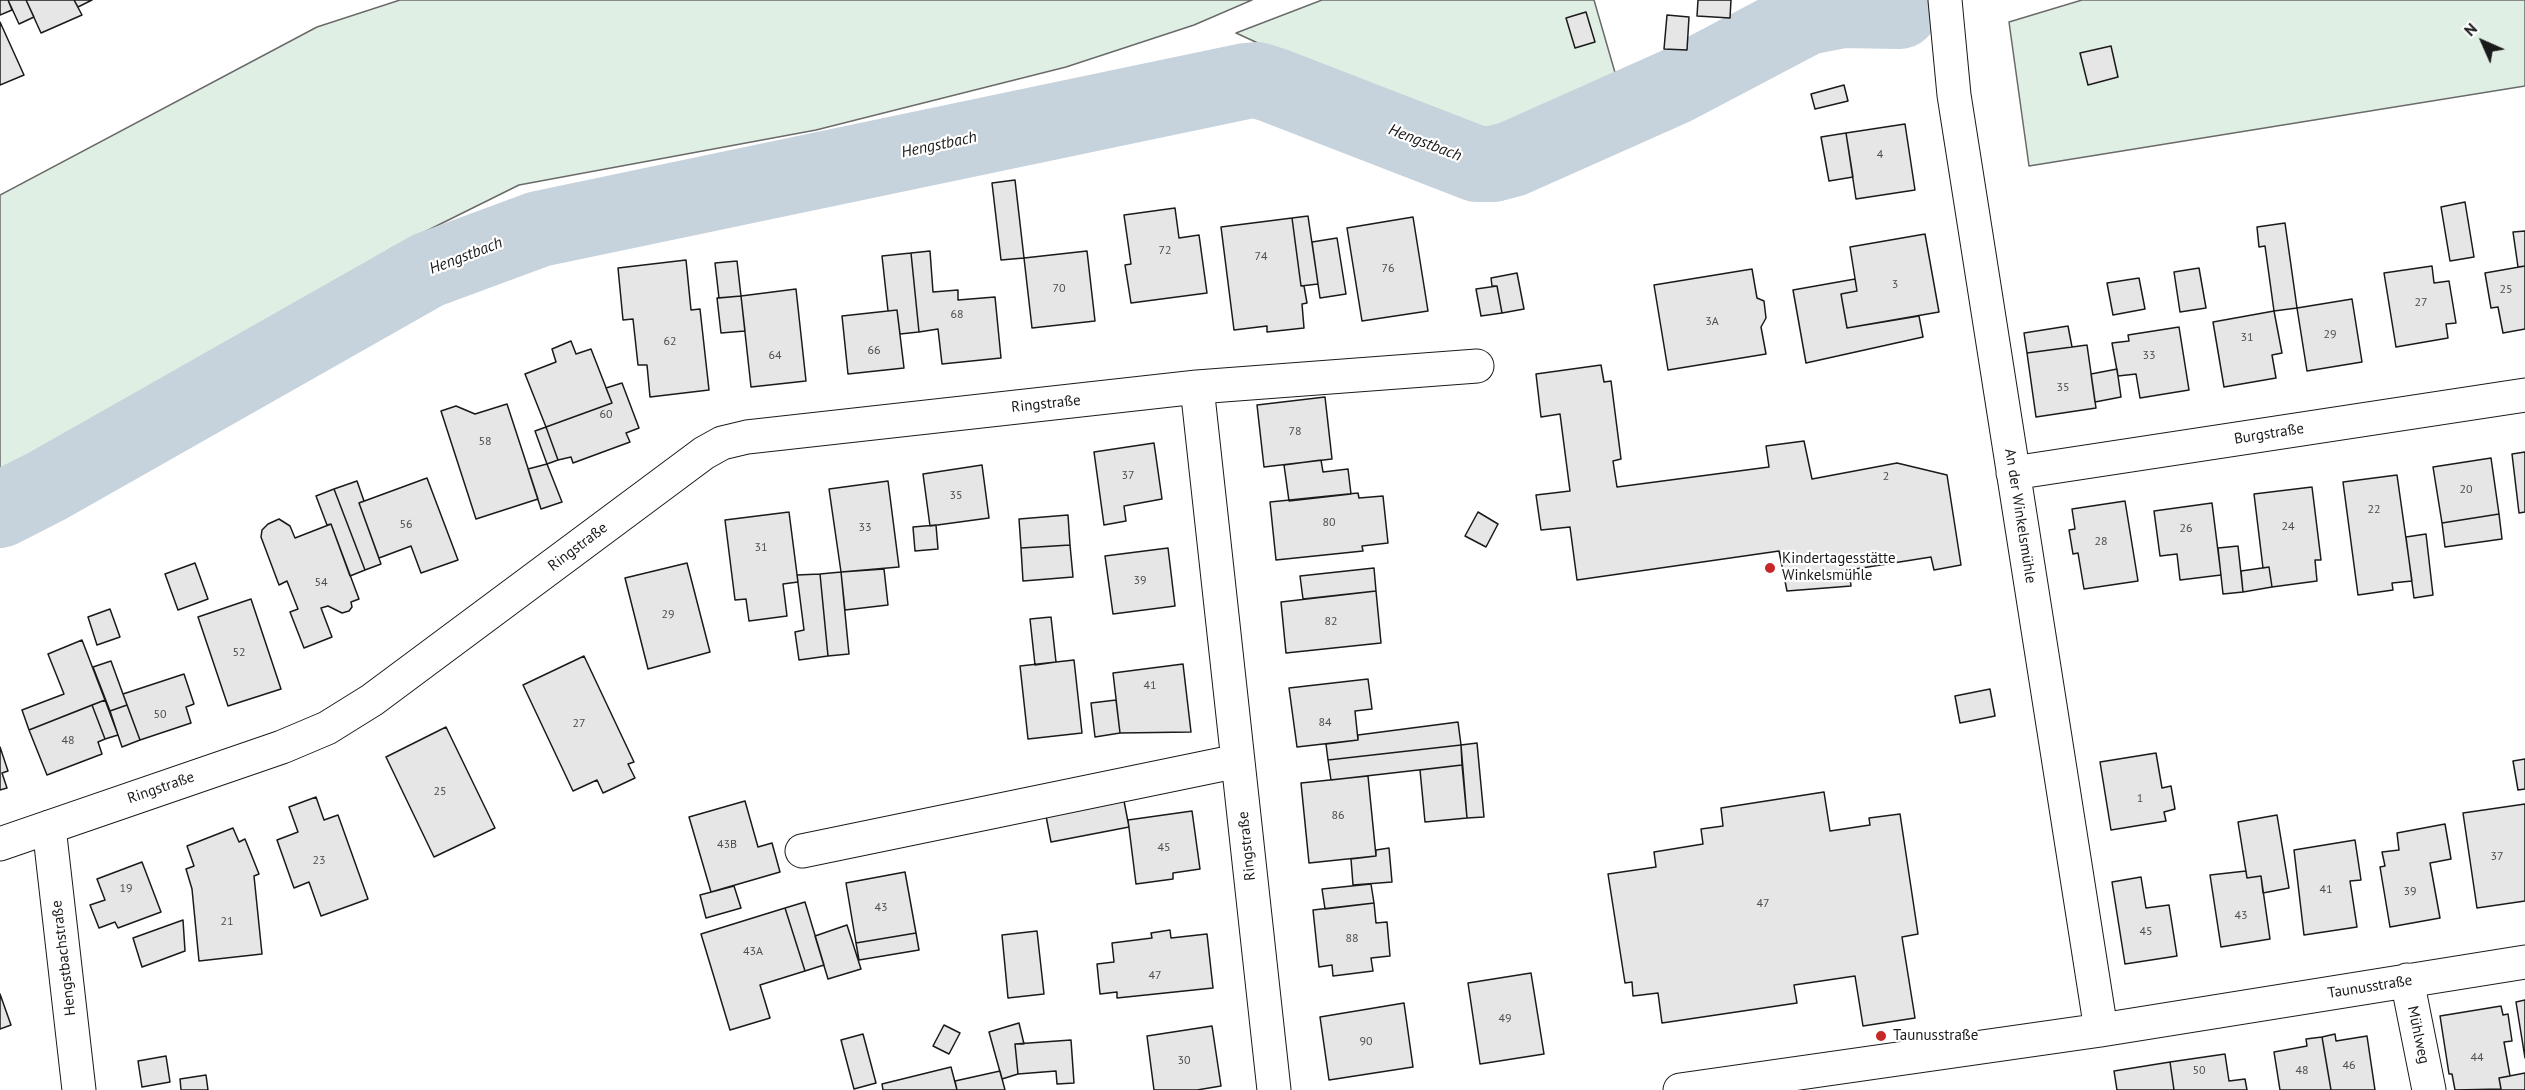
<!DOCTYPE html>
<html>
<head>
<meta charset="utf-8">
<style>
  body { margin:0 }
  #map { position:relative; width:2525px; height:1090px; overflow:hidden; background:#fff; font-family:"PT Sans",sans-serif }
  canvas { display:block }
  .north { position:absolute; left:2453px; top:12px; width:60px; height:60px; -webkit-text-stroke:4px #fff; paint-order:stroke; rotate:315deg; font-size:16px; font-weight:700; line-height:24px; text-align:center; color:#1a1a1a }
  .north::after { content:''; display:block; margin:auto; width:21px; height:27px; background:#1a1a1a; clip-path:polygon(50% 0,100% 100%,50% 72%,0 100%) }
</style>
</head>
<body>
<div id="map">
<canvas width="2525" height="1090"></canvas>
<div class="north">N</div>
</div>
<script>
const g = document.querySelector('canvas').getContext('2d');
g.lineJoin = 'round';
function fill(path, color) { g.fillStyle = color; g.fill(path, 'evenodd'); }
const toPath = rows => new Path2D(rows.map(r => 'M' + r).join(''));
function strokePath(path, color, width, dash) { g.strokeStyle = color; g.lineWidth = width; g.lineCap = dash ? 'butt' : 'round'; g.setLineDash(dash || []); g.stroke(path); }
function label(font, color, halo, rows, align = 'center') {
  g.font = font + ' "PT Sans",sans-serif'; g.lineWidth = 4.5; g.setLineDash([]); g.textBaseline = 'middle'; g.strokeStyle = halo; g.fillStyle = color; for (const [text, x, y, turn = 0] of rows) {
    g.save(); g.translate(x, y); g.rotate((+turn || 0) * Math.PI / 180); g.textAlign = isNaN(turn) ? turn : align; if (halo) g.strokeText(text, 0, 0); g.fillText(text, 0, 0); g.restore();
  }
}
const green = toPath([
  [400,0,1252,0,1194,25,1066,67,816,130,519,185,392,248,193,377,0,478,0,195,317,27,400,0],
  [1322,0,1594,0,1616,76,1482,136,1332,77,1236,33,1322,0],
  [2082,0,2525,0,2525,86,2029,166,2009,22,2082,0]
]);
fill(green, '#e0efe3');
strokePath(green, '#6a6a6a', 1.5);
strokePath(toPath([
  [0,510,47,486,428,270,539,229,1246,81,1257,80,1273,85,1477,164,1493,164,1512,159,1676,86,1807,17,1843,10,1900,11]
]), '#c6d2dc', 76);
const building = toPath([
  [0,0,8,0,12,10,0,15,0,0],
  [8,0,26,0,34,17,19,24,8,0],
  [26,0,74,0,82,15,41,33,26,0],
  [74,0,92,0,78,7,74,0],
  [1698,0,1731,0,1730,18,1697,16,1698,0],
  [1586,12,1595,42,1575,48,1566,18,1586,12],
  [1667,15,1689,17,1687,50,1664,49,1667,15],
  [0,22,24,75,0,85,0,22],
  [2111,46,2118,77,2088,85,2080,53,2111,46],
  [1844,85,1848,101,1815,109,1811,94,1844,85],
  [1905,124,1915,190,1856,199,1846,133,1905,124],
  [1846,133,1853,177,1829,181,1821,137,1846,133],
  [1015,180,1024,258,1001,260,992,183,1015,180],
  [2465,202,2474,257,2450,261,2441,207,2465,202],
  [1175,208,1179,238,1199,235,1207,293,1131,303,1125,265,1131,264,1124,215,1175,208],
  [1308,216,1318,284,1301,286,1292,218,1308,216],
  [1413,217,1428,311,1362,321,1347,228,1413,217],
  [1292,218,1301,286,1304,286,1307,303,1302,304,1304,328,1267,332,1267,326,1234,330,1221,227,1292,218],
  [2285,223,2297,308,2274,311,2265,246,2259,247,2257,227,2285,223],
  [2525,231,2525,266,2518,267,2513,232,2525,231],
  [1925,234,1939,312,1847,328,1841,294,1857,291,1850,247,1925,234],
  [1337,238,1346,294,1320,298,1312,242,1337,238],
  [930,251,933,292,958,290,958,300,995,297,1001,358,942,364,938,329,919,332,911,253,930,251],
  [1087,251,1095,321,1032,328,1024,258,1087,251],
  [911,253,919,332,900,334,897,310,888,311,882,256,911,253],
  [686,260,691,310,700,309,709,390,650,397,647,365,638,365,633,319,623,320,618,268,686,260],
  [737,261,741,296,719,298,715,263,737,261],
  [2432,266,2434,283,2449,281,2456,323,2446,324,2448,338,2396,347,2384,273,2432,266],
  [2525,266,2525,329,2503,333,2498,307,2491,308,2485,273,2525,266],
  [2199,268,2206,308,2180,312,2174,272,2199,268],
  [1752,269,1757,298,1764,301,1766,318,1761,327,1766,354,1668,370,1654,285,1752,269],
  [1517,273,1524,309,1502,313,1497,286,1492,286,1491,278,1517,273],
  [2139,278,2145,309,2113,315,2107,283,2139,278],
  [1855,279,1857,291,1841,294,1847,328,1919,316,1923,337,1806,363,1793,290,1855,279],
  [1497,286,1502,313,1481,316,1476,289,1497,286],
  [796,289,806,381,751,387,741,296,796,289],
  [741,296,745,331,721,333,717,298,741,296],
  [2352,299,2362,362,2307,371,2297,308,2352,299],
  [897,310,904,368,848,374,842,316,897,310],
  [2274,311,2282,353,2272,355,2276,378,2224,387,2213,322,2274,311],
  [2068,326,2072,347,2027,353,2024,333,2068,326],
  [2179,327,2189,390,2140,398,2136,374,2118,376,2112,343,2129,341,2128,335,2179,327],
  [571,341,576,354,591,349,612,403,546,427,525,374,556,362,552,349,571,341],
  [2087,345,2096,408,2036,417,2027,353,2087,345],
  [1601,365,1604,382,1611,381,1621,459,1613,461,1617,487,1769,467,1766,446,1804,441,1812,479,1897,463,1947,475,1961,565,1934,570,1931,557,1849,570,1851,586,1787,591,1779,551,1577,580,1570,527,1541,530,1536,495,1570,491,1560,414,1541,417,1536,374,1601,365],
  [2117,369,2121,397,2095,402,2091,374,2117,369],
  [622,383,639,428,626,433,630,442,573,463,571,457,558,460,546,427,612,403,606,388,622,383],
  [1325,397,1332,459,1264,467,1257,405,1325,397],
  [507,404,538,499,476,519,441,411,456,406,475,414,507,404],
  [546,427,558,460,547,464,535,431,546,427],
  [1154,443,1162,499,1124,506,1126,521,1104,525,1094,452,1154,443],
  [2525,452,2525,512,2519,513,2512,454,2525,452],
  [2491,458,2499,514,2442,523,2433,467,2491,458],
  [1321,460,1323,472,1348,469,1351,494,1289,501,1284,465,1321,460],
  [547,464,562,502,541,509,528,469,547,464],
  [982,465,989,518,930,526,923,474,982,465],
  [2397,475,2412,581,2392,583,2393,590,2358,595,2343,482,2397,475],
  [427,478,458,560,421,573,411,546,379,558,359,503,427,478],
  [357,481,364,501,359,503,381,564,365,570,334,489,357,481],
  [888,481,899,567,841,572,829,489,888,481],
  [2312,487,2321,560,2315,560,2317,581,2272,587,2269,567,2263,568,2254,494,2312,487],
  [334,489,365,570,350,576,331,524,327,525,316,496,334,489],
  [1358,493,1359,498,1383,496,1388,543,1362,546,1363,551,1276,560,1270,502,1358,493],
  [2125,501,2138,581,2084,589,2078,553,2073,554,2069,530,2075,529,2072,509,2125,501],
  [2212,503,2221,575,2180,580,2177,554,2160,556,2154,511,2212,503],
  [789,512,798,582,783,584,787,616,749,621,746,599,735,600,725,520,789,512],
  [1478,512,1498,524,1486,547,1465,536,1478,512],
  [2499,514,2502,539,2445,547,2442,523,2499,514],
  [1068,515,1070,545,1021,548,1019,519,1068,515],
  [279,519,290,526,295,538,331,524,359,599,351,602,352,607,349,611,342,613,328,606,321,608,332,637,304,648,290,612,298,609,287,581,279,585,261,537,262,530,268,524,279,519],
  [936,525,938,549,915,551,913,527,936,525],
  [2426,534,2433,595,2414,598,2406,537,2426,534],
  [1070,545,1073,577,1023,581,1021,548,1070,545],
  [2238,546,2243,592,2223,594,2218,548,2238,546],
  [1168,548,1175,606,1113,614,1105,556,1168,548],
  [195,563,208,599,178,610,165,574,195,563],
  [687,563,710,652,648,669,625,578,687,563],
  [2269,567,2272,587,2243,592,2241,571,2269,567],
  [1374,568,1376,591,1303,599,1300,576,1374,568],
  [884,569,888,605,845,610,841,572,884,569],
  [841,572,849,654,828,656,820,574,841,572],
  [820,574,828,656,799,660,795,632,804,630,797,575,820,574],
  [1376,591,1381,643,1286,653,1281,602,1376,591],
  [251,599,281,689,228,706,198,617,251,599],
  [110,609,120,637,97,645,88,617,110,609],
  [1051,617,1056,662,1035,665,1030,619,1051,617],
  [82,640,105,700,29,730,22,710,64,694,48,654,82,640],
  [584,656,634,762,628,764,635,778,603,793,597,780,573,791,523,685,584,656],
  [1074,660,1082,733,1028,739,1020,666,1074,660],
  [111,661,127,705,110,711,93,667,111,661],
  [1183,664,1191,732,1120,733,1113,673,1183,664],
  [184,674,194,704,186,707,191,723,140,740,123,694,184,674],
  [1368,679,1372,709,1355,711,1358,740,1297,747,1289,688,1368,679],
  [1990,689,1995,716,1960,723,1955,696,1990,689],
  [105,700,118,735,105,739,92,705,105,700],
  [1116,700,1120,733,1095,737,1091,703,1116,700],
  [92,705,105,739,98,742,102,754,47,775,29,730,92,705],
  [127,705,140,740,122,747,110,711,127,705],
  [1458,722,1461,745,1328,760,1326,744,1358,740,1358,735,1458,722],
  [446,727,495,828,434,857,386,757,446,727],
  [1477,743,1484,817,1467,818,1461,745,1477,743],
  [1461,745,1462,765,1331,780,1328,760,1461,745],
  [0,747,8,771,2,773,7,788,0,790,0,747],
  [2156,753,2162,788,2171,786,2175,809,2164,812,2166,821,2111,830,2100,762,2156,753],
  [2525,759,2525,789,2518,790,2513,761,2525,759],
  [1462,765,1467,818,1425,822,1420,770,1462,765],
  [1368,776,1376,856,1309,863,1301,783,1368,776],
  [1824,792,1830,831,1870,825,1869,818,1900,814,1918,934,1902,937,1915,1018,1863,1026,1855,976,1794,985,1797,1003,1662,1023,1658,993,1633,996,1632,982,1625,983,1608,874,1656,867,1654,852,1703,844,1701,829,1723,826,1721,808,1824,792],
  [316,797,324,820,338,815,368,899,321,916,309,882,294,888,277,840,298,832,289,807,316,797],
  [745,801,758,847,772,843,780,872,711,892,689,817,745,801],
  [1124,801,1129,827,1051,842,1046,816,1124,801],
  [2525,804,2525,901,2477,908,2463,813,2525,804],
  [1192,811,1200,869,1173,873,1173,879,1136,884,1128,820,1192,811],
  [2277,815,2289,888,2263,893,2261,876,2247,878,2238,822,2277,815],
  [2445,824,2451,859,2430,863,2440,918,2390,927,2380,867,2385,866,2382,852,2399,850,2397,833,2445,824],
  [233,828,239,842,245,839,259,874,254,876,262,954,199,961,192,889,186,869,194,866,187,846,233,828],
  [2355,840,2361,880,2350,881,2357,927,2304,935,2294,850,2355,840],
  [1389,848,1392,882,1353,885,1351,859,1376,856,1376,850,1389,848],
  [142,862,161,912,118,928,115,922,99,928,90,905,105,900,97,879,142,862],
  [2246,871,2247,878,2261,876,2270,939,2221,947,2210,875,2246,871],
  [905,872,916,933,856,943,846,883,905,872],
  [2141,877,2146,908,2169,905,2177,956,2125,964,2112,882,2141,877],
  [1371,884,1374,903,1325,909,1322,889,1371,884],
  [734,886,741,908,706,918,700,895,734,886],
  [805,902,824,965,805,971,785,908,805,902],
  [1374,903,1376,923,1387,922,1390,956,1371,958,1373,971,1333,976,1332,965,1319,967,1313,910,1374,903],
  [785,908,805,971,760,985,770,1018,730,1030,701,934,785,908],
  [183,920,185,951,142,967,133,938,183,920],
  [847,925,861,969,828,979,815,936,847,925],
  [1170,930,1171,938,1207,934,1213,988,1117,998,1117,992,1100,994,1097,964,1114,962,1112,943,1152,938,1151,933,1170,930],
  [1037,931,1044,994,1008,998,1002,935,1037,931],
  [916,933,919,950,859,960,856,943,916,933],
  [1531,973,1544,1054,1480,1064,1468,983,1531,973],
  [0,994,11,1025,0,1029,0,994],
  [2525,1000,2525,1058,2516,1002,2525,1000],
  [1404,1003,1413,1067,1329,1080,1320,1017,1404,1003],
  [2501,1006,2503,1015,2508,1014,2512,1041,2504,1042,2510,1076,2499,1078,2501,1089,2455,1090,2452,1074,2449,1074,2440,1016,2501,1006],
  [1019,1023,1024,1044,1015,1044,1018,1074,1002,1079,989,1032,1019,1023],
  [944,1025,960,1033,949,1054,933,1046,944,1025],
  [1212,1026,1221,1086,1197,1090,1154,1090,1147,1036,1212,1026],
  [863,1034,876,1083,854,1089,841,1040,863,1034],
  [2335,1034,2336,1041,2367,1036,2375,1090,2331,1090,2322,1037,2335,1034],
  [2322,1037,2331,1090,2280,1090,2274,1052,2307,1046,2306,1039,2322,1037],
  [1071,1040,1074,1083,1057,1084,1056,1071,1018,1074,1015,1044,1071,1040],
  [2225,1054,2229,1081,2245,1079,2247,1090,2174,1090,2170,1062,2225,1054],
  [166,1056,170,1082,142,1087,138,1061,166,1056],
  [2170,1062,2174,1090,2117,1090,2114,1071,2170,1062],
  [951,1067,957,1090,883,1090,882,1084,951,1067],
  [1000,1071,1005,1090,957,1090,955,1081,1000,1071],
  [2525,1073,2525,1090,2498,1090,2501,1089,2499,1078,2525,1073],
  [206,1075,208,1090,181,1090,180,1079,206,1075]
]);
fill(building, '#e6e6e6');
strokePath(building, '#1a1a1a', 1.5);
const minor = toPath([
  [1945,0,1954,95,2101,1030],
  [1197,387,1477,366],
  [2013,473,2525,395],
  [49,827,79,1090],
  [0,844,282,747,327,728,372,700,704,453,722,443,747,437,1197,387,1274,1090],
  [802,851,1238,761],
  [2407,980,2429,1090],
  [1680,1090,2101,1030,2525,962]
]);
strokePath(minor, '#1a1a1a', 35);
strokePath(minor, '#fff', 33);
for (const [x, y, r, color] of [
  [1770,568,6,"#c62828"],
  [1881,1036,6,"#c62828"]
]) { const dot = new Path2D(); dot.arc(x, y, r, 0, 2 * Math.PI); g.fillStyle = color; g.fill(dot); strokePath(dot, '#fff', 2); }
label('12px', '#4d4d4d', null, [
  ["4",1880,155],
  ["72",1165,251],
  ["74",1261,257],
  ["76",1388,269],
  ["3",1895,285],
  ["70",1059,289],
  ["25",2506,290],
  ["27",2421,303],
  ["68",957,315],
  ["3A",1712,322],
  ["29",2330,335],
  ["31",2247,338],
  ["62",670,342],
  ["66",874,351],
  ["64",775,356],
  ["33",2149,356],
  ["35",2063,388],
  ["60",606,415],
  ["78",1295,432],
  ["58",485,442],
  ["37",1128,476],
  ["2",1886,477],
  ["20",2466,490],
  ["35",956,496],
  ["22",2374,510],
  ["80",1329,523],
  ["56",406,525],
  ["24",2288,527],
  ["33",865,528],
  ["26",2186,529],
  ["28",2101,542],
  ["31",761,548],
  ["39",1140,581],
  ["54",321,583],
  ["29",668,615],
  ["82",1331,622],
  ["52",239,653],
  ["41",1150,686],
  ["50",160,715],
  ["84",1325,723],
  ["27",579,724],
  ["48",68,741],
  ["25",440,792],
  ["1",2140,799],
  ["86",1338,816],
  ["43B",727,845],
  ["45",1164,848],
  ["37",2497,857],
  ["23",319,861],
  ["19",126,889],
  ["41",2326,890],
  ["39",2410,892],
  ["47",1763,904],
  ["43",881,908],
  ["43",2241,916],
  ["21",227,922],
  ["45",2146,932],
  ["88",1352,939],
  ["43A",753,952],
  ["47",1155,976],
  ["49",1505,1019],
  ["90",1366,1042],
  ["44",2477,1058],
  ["30",1184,1061],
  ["46",2349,1066],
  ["50",2199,1071],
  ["48",2302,1071]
]);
label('15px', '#1a1a1a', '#fff', [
  ["Ringstraße",1046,404,-6],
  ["Burgstraße",2269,434,-9],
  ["An der Winkelsmühle",2020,516,81],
  ["Ringstraße",578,547,-37],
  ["Ringstraße",161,788,-19],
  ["Ringstraße",1247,846,-96],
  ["Hengstbachstraße",64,958,-97],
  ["Taunusstraße",2370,987,-9],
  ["Mühlweg",2418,1035,78]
]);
label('15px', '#1a1a1a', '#fff', [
  ["Kindertagesstätte",1782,559],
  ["Winkelsmühle",1782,576],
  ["Taunusstraße",1893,1036]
], 'left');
label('italic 16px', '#1a1a1a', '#fff', [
  ["Hengstbach",1425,143,21],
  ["Hengstbach",939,145,-12],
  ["Hengstbach",466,256,-21]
]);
</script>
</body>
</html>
